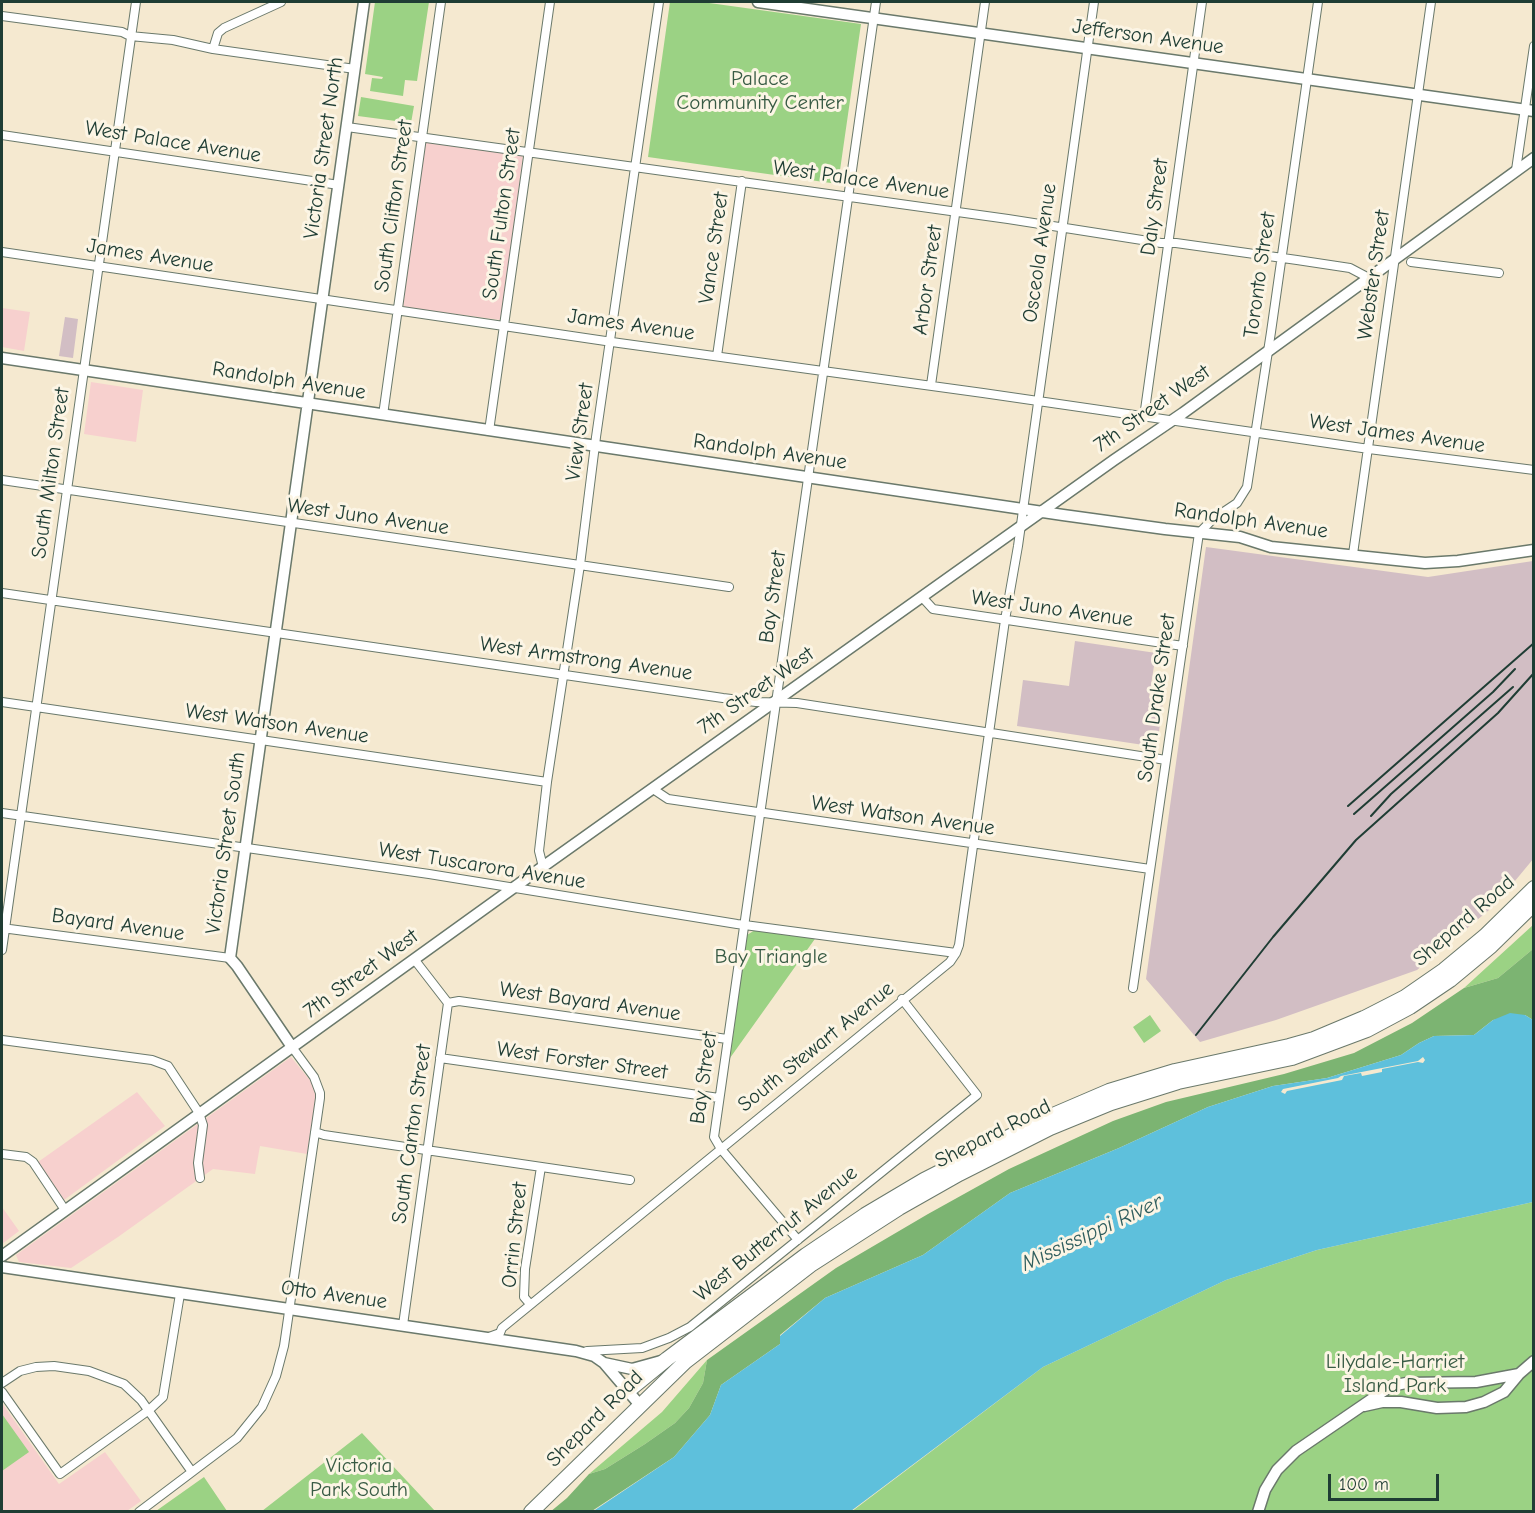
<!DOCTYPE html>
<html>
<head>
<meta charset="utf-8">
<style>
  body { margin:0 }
  #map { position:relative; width:1535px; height:1513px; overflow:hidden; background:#f5e9d0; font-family:"Comic Neue",sans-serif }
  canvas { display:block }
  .frame { position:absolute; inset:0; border:3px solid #1f3d34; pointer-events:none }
  .scale { position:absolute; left:1328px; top:1474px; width:111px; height:27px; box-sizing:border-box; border:3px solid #1f3d34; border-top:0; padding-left:8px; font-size:18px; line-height:21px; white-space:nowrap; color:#1f3d34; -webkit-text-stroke:4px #fcf5e5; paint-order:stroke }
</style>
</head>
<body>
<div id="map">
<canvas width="1535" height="1513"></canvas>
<div class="frame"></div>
<div class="scale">100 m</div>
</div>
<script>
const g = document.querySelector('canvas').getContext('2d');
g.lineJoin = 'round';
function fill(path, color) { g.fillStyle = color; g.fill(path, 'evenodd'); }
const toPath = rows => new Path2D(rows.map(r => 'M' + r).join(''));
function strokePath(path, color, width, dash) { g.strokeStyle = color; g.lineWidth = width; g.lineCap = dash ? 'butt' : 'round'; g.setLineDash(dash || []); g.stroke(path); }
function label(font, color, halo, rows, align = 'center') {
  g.font = font + ' "Comic Neue",sans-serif'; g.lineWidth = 6; g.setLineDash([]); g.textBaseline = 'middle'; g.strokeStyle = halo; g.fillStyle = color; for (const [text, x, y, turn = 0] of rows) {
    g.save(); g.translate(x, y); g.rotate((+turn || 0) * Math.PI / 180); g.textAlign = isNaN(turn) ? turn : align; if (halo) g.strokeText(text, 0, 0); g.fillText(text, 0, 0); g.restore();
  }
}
fill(toPath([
  [425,142,523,155,501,320,403,307],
  [2,308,30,312,24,351,2,347],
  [91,382,143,390,136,442,84,434],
  [291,1057,313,1084,316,1097,307,1154,260,1146,255,1174,213,1169,118,1237,71,1268,19,1262,16,1255],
  [137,1092,165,1126,64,1200,38,1162],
  [2,1207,19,1231,2,1244],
  [2,1403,59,1484,105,1452,141,1501,127,1511,2,1511]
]), '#f7d0ce');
fill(toPath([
  [65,317,78,319,73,358,59,356],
  [1206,547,1428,577,1533,561,1534,858,1495,905,1417,970,1276,1020,1200,1042,1146,979],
  [1075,641,1156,653,1149,698,1163,701,1157,747,1017,726,1023,680,1069,686]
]), '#d2bec4');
fill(toPath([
  [375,2,429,2,417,81,405,80,403,96,370,91,372,78,382,79,383,77,365,74],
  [670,2,702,2,861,24,838,184,648,157],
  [361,97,414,106,411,123,358,116],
  [1533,925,1533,949,1498,978,1464,988],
  [755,930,817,936,730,1058,747,935],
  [1150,1015,1161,1031,1144,1043,1133,1027],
  [1533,1202,1533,1511,851,1512,1043,1367,1226,1280,1317,1250],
  [707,1360,703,1383,689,1408,675,1423,645,1444,605,1469,589,1474,662,1412],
  [2,1414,29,1452,2,1471],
  [362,1433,435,1511,262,1511],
  [204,1477,227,1511,156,1511]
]), '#9bd284');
fill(toPath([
  [1533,949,1533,1020,1525,1015,1493,1020,1474,1035,1434,1036,1419,1043,1401,1055,1327,1078,1273,1086,1208,1107,1119,1148,1010,1193,923,1255,825,1298,780,1335,780,1344,721,1385,710,1415,674,1457,592,1511,550,1512,567,1498,589,1474,605,1469,645,1444,675,1423,689,1408,703,1383,707,1360,836,1268,928,1214,1009,1169,1113,1121,1166,1102,1284,1074,1354,1053,1412,1023,1464,988,1498,978]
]), '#7cb472');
fill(toPath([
  [1510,1013,1525,1015,1533,1020,1533,1202,1317,1250,1226,1280,1043,1367,851,1511,592,1512,674,1457,710,1415,721,1385,780,1344,780,1336,825,1298,923,1255,1010,1193,1119,1148,1208,1107,1273,1086,1327,1078,1401,1055,1419,1043,1434,1036,1474,1035,1493,1020]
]), '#5ec0dc');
fill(toPath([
  [1423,1057,1425,1060,1423,1063,1418,1062,1382,1069,1382,1072,1362,1076,1361,1073,1344,1076,1342,1080,1287,1091,1285,1094,1281,1092,1283,1089,1338,1078,1341,1076,1418,1061]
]), '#f5e9d0');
const street = toPath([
  [2,16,122,32,130,36,173,40,213,49,355,69],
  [213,49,218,33,224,28,281,2],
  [347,127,1008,219,1161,243,1176,243,1297,260,1350,268,1367,277],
  [2,135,339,185],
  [1516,170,1534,46],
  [2,252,619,343,983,393,1369,449,1534,470],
  [1411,262,1499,273],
  [717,356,742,181],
  [931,385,985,2],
  [383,415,441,2],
  [1144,417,1202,2],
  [489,431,550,2],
  [2,480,729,587],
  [1353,554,1431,2],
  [2,593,723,698,756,702,797,703,1166,760],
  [922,597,933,609,1183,646],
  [2,702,547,782],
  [653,789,668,799,1150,869],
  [2,813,429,874,737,924,956,953],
  [543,867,539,851,547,782,580,565,596,437,659,2],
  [2,928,230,958],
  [2,950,136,2],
  [1133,988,1199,533,1213,519,1237,503,1247,487,1271,332,1318,2],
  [448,1003,459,1001,727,1039],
  [2,1040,152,1060,168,1066,199,1113,203,1125,198,1163,200,1178],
  [440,1058,719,1098],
  [315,1132,324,1135,630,1180],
  [2,1154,26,1157,33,1162,65,1210],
  [798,1240,721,1149,714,1137,876,2],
  [530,1304,524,1297,525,1269,541,1167],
  [403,1325,448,1003,414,959],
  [489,1337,500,1333,502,1328,950,962,956,953,959,945,1005,620,1018,546,1094,2],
  [587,1351,642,1348,669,1338,690,1327,977,1095,902,999],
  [2,1383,20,1371,36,1367,54,1366,89,1371,124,1384,141,1400,192,1472],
  [2,1392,60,1474,149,1410,163,1397,180,1294],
  [139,1512,237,1438,262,1407,276,1376,284,1346,320,1098,320,1093,314,1077,292,1047]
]);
const secondary = toPath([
  [758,2,1534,111],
  [2,358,1063,515,1165,529,1240,537,1271,547,1425,563,1458,561,1534,550],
  [292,1047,237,966,230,958,364,2],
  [2,1256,534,873,1114,460,1183,413,1534,158],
  [2,1267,576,1351,594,1356,604,1363,639,1404],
  [604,1363,632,1369,661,1361],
  [1364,1406,1382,1402,1401,1402,1437,1408,1466,1407,1484,1402,1504,1392,1519,1374,1534,1361],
  [1258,1512,1265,1490,1277,1470,1296,1451,1391,1386,1406,1383,1476,1382,1519,1374]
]);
const highway = toPath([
  [629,1390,667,1359,806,1255,865,1215,924,1180,1046,1118,1109,1091,1175,1071,1289,1046,1314,1039,1364,1018,1405,997,1444,970,1485,936,1534,888],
  [531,1512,685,1362,812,1264,899,1208,959,1174,1050,1128,1111,1103,1178,1082,1292,1058,1367,1030,1410,1007,1450,980,1491,946,1534,904]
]);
strokePath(street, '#6a796b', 10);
strokePath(secondary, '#6a796b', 13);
strokePath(highway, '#6a796b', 16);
strokePath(street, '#fff', 8);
strokePath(secondary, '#fff', 10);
strokePath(highway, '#fff', 14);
strokePath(toPath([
  [1348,806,1534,643],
  [1354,814,1493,692,1515,669],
  [1371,816,1391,794,1513,687],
  [1196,1035,1273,937,1356,840,1498,713,1534,673]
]), '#1f3d34', 2);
label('21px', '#1f3d34', '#fcf5e5', [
  ["Jefferson Avenue",1148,37,8],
  ["West Palace Avenue",173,142,9],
  ["Victoria Street North",324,148,-82],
  ["West Palace Avenue",861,180,8],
  ["South Clifton Street",394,206,-82],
  ["Daly Street",1155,207,-82],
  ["South Fulton Street",502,214,-82],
  ["Vance Street",714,248,-82],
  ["Osceola Avenue",1040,253,-82],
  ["James Avenue",150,256,9],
  ["Toronto Street",1260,275,-82],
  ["Webster Street",1374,275,-82],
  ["Arbor Street",928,280,-82],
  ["James Avenue",631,325,8],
  ["Randolph Avenue",289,381,9],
  ["7th Street West",1152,409,-35],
  ["View Street",580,432,-82],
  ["West James Avenue",1397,434,8],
  ["Randolph Avenue",770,452,8],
  ["South Milton Street",51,473,-82],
  ["West Juno Avenue",368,517,8],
  ["Randolph Avenue",1251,521,8],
  ["Bay Street",773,597,-82],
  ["West Juno Avenue",1052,609,8],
  ["West Armstrong Avenue",586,659,8],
  ["7th Street West",756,691,-35],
  ["South Drake Street",1157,698,-82],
  ["West Watson Avenue",277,724,8],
  ["West Watson Avenue",903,816,8],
  ["Victoria Street South",226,843,-82],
  ["West Tuscarora Avenue",482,866,9],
  ["Shepard Road",1464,921,-41],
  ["Bayard Avenue",118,925,8],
  ["7th Street West",361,974,-36],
  ["West Bayard Avenue",590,1002,8],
  ["South Stewart Avenue",816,1047,-39],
  ["West Forster Street",582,1061,8],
  ["Bay Street",704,1078,-82],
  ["South Canton Street",412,1134,-82],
  ["Shepard Road",993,1134,-27],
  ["West Butternut Avenue",776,1234,-39],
  ["Orrin Street",515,1235,-84],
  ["Otto Avenue",334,1295,8],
  ["Shepard Road",595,1419,-45]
]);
label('21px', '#385b44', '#fcf5e5', [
  ["Palace",760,79],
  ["Community Center",760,103],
  ["Bay Triangle",771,957],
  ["Lilydale-Harriet",1395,1362],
  ["Island Park",1395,1386],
  ["Victoria",359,1466],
  ["Park South",359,1490]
]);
label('italic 22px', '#2f5e5e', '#fcf5e5', [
  ["Mississippi River",1092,1233,-25]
]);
</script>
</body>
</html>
